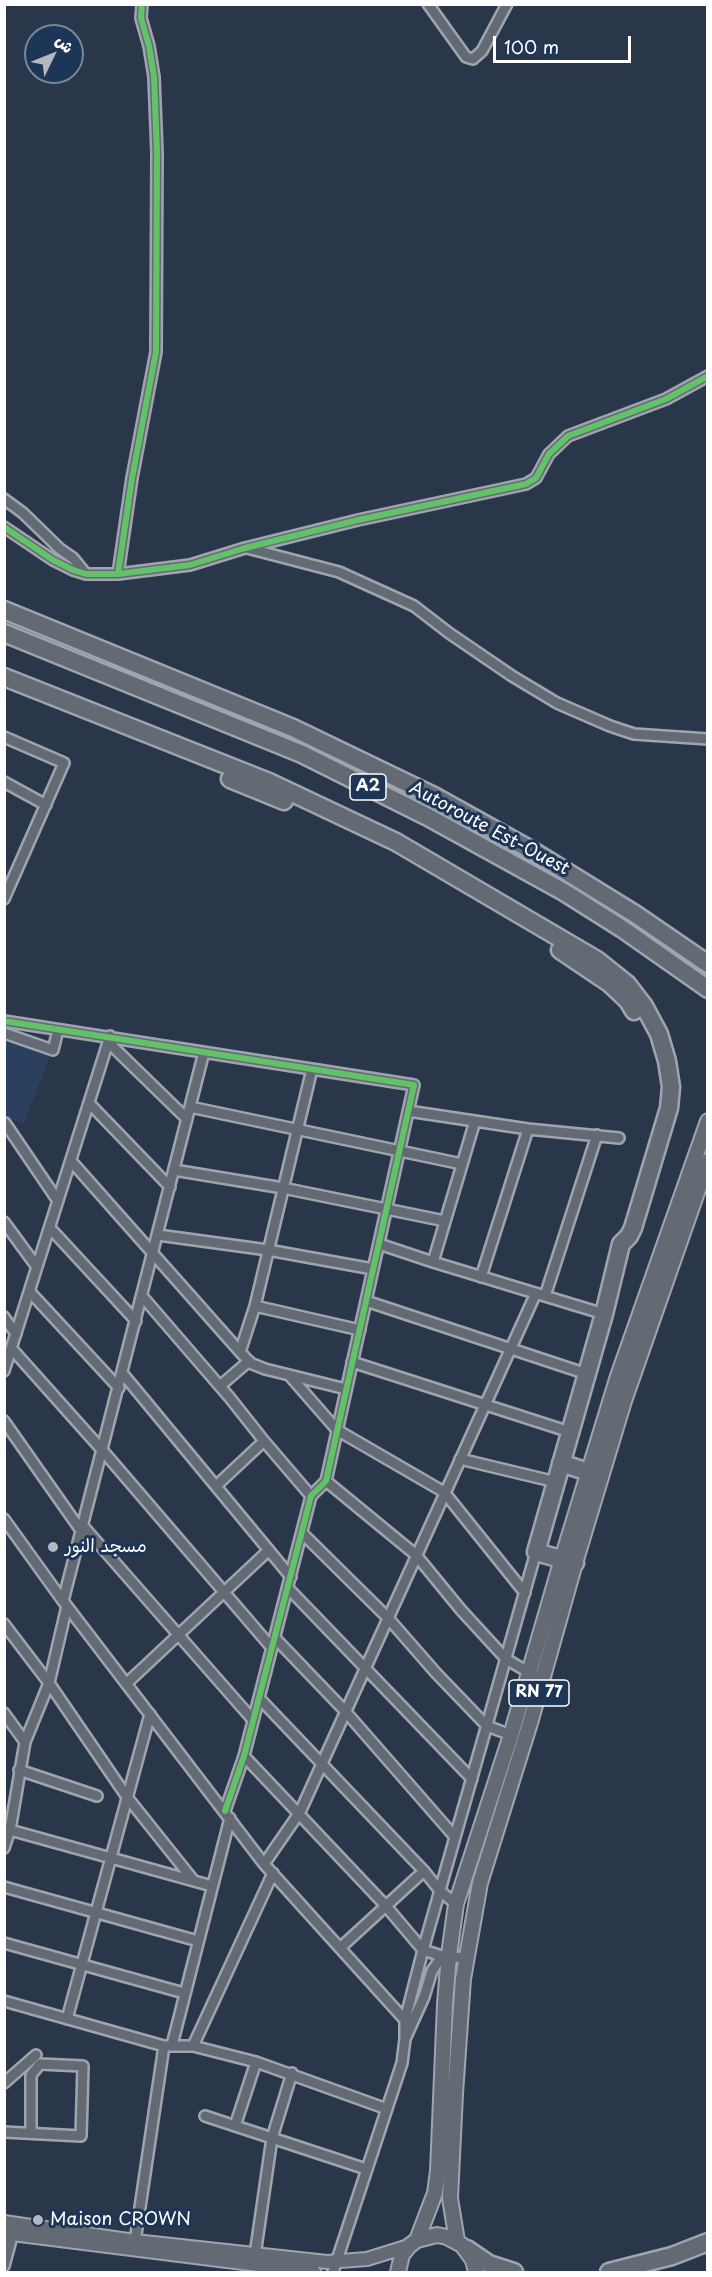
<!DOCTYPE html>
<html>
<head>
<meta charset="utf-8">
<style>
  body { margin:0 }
  #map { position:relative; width:712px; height:2277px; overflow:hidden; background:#2a374a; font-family:"Playpen Sans","Playpen Sans Arabic",sans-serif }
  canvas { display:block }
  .frame { position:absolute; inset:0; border:6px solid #fff; pointer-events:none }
  .north { position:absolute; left:24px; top:24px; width:60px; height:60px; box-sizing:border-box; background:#1d3557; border:2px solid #77869a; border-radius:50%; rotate:47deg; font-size:16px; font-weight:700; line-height:24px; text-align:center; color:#fff }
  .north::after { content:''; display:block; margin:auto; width:21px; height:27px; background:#b4b9c0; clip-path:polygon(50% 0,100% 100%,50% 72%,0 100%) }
  .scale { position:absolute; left:493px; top:36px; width:138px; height:27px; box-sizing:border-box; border:3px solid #fff; border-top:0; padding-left:8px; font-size:18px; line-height:21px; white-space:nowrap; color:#fff; -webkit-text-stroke:4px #1d3557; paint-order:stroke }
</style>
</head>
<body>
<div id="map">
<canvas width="712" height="2277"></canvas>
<div class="frame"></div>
<div class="north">ش</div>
<div class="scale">100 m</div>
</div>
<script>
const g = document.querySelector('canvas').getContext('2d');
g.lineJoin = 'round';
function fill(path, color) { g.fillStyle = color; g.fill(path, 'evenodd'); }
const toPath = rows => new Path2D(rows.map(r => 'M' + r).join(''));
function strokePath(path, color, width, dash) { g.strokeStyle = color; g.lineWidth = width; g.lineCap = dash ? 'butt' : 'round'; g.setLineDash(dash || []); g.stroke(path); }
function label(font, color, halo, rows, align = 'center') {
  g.font = font + ' "Playpen Sans","Playpen Sans Arabic",sans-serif'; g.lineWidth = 6; g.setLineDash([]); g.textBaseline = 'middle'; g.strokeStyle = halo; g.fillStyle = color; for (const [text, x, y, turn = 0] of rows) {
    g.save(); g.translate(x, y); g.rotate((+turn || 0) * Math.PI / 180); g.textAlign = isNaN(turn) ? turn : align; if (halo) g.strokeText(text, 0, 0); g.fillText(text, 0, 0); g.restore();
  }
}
fill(toPath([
  [5,1038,50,1055,24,1124,5,1116]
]), '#2a405e');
const street = toPath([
  [428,4,466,57,473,59,482,51,507,4],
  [4,499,23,513,60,549,73,558,86,574],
  [4,527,53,560,73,570,86,574,118,574,190,565,245,548,358,520,526,484,536,478,549,454,568,436,666,399,708,376],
  [247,548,339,572,414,606,449,633,512,676,557,703,610,726,634,734,708,739],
  [118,574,132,478,156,352,157,153,154,77,149,46,141,18,142,4],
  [4,737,64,763,4,899],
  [4,782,46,805],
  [4,1021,414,1085,326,1481,311,1496,244,1756,225,1811],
  [4,1033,53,1050,58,1030],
  [108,1042,187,1119],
  [89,1103,170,1187],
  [190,1107,462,1164],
  [408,1111,528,1129,619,1138],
  [475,1121,433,1262,604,1314],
  [5,1123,58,1201],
  [71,1161,250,1363,265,1369,346,1389],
  [174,1170,283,1188,445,1221],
  [4,1222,37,1267],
  [50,1228,136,1321],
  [158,1235,268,1250,373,1269],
  [379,1244,433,1262],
  [481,1277,528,1129],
  [30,1292,119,1388],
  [142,1296,230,1398,264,1441,311,1496],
  [545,1296,597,1135],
  [366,1301,587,1374],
  [255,1306,360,1330],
  [4,1317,16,1334],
  [12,1349,103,1451,272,1648],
  [240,1352,255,1306,312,1069],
  [352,1362,570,1432],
  [4,1371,110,1036],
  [123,1374,291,1577],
  [289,1375,337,1430,444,1492,525,1593],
  [220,1386,249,1361],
  [4,1421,82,1532],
  [460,1459,556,1482],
  [326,1481,416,1555,461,1610,506,1659,533,1675],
  [216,1486,264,1441],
  [4,1519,63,1601,264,1864,405,2020],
  [83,1526,253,1720],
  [302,1533,388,1618,436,1673,487,1726,511,1735],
  [288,1588,472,1779],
  [63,1601,204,1052],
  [4,1624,49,1683,127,1797,194,1881],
  [275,1638,345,1711,455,1837],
  [127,1683,269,1550],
  [259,1698,424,1871,440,1891,456,1904],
  [4,1713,25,1742],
  [244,1756,385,1905,423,1950,442,1956,466,1958],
  [19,1770,97,1796],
  [10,1830,212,1886],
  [4,1848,10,1830,25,1742,49,1683,67,1606],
  [264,1864,300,1812,536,1293],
  [4,1887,198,1941],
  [4,1943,184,1993],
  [340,1948,424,1871],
  [4,2001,164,2046,193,2046,256,2062,387,2109],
  [67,2019,150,1714],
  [405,2039,405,2020,423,1950,536,1552],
  [172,2045,230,1818],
  [193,2046,273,1873],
  [4,2083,36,2055],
  [205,2116,366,2169],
  [235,2126,256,2062],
  [4,2132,81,2136,83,2066,40,2064,31,2075,31,2133],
  [135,2241,164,2046],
  [255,2255,272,2138,292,2073],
  [4,2266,14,2229],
  [333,2272,402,2063,405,2039,424,1997,432,1971,442,1956]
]);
const secondary = toPath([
  [4,2222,135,2241,327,2262,367,2259,409,2246],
  [4,2233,314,2272]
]);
const primary = toPath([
  [417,2240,435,2193,438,2171,445,2004,449,1955,456,1904,511,1735,562,1559,618,1376,708,1121],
  [457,2241,450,2198,455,2094,463,1979,480,1883,530,1723,575,1563,624,1401,708,1161],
  [398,2272,402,2255,409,2246,417,2240,437,2235,447,2237,462,2245,473,2260,476,2272]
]);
const highway = toPath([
  [4,610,293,728,434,796,533,851,635,914,708,964],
  [4,633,302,754,428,817,564,892,621,928,708,989],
  [4,677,269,782,396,842,597,960,627,984,644,1006,659,1034,667,1061,671,1087,669,1108,633,1228,629,1236,621,1244,604,1314,536,1552,575,1563],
  [230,779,284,801],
  [560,950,609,983,628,1001,634,1011],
  [561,1463,588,1472],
  [467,2249,489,2264,514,2272],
  [609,2272,672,2256,708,2242]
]);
strokePath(street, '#9fa5ae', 14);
strokePath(secondary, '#9fa5ae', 16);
strokePath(primary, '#9fa5ae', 18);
strokePath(highway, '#9fa5ae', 21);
strokePath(street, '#636a74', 9);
strokePath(secondary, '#636a74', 12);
strokePath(primary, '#636a74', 14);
strokePath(highway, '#636a74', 16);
strokePath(toPath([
  [4,527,53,560,73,570,86,574,118,574,190,565,245,548,358,520,526,484,536,478,549,454,568,436,666,399,708,376],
  [118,574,132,478,156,352,157,153,154,77,149,46,141,18,142,4],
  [4,1021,414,1085,326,1481,311,1496,244,1756,225,1811]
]), '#61c268', 6);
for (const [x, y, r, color] of [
  [53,1547,6,"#b4b9c0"],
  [38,2220,6,"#b4b9c0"]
]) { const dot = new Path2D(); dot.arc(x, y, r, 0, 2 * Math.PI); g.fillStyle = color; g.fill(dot); strokePath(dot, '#1d3557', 2); }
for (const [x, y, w] of [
  [368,787,36],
  [539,1693,60]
]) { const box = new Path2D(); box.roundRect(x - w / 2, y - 13, w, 26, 4.5); g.fillStyle = '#1d3557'; g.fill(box); strokePath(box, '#fff', 1.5); }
label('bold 16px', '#fff', null, [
  ["A2",368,787],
  ["RN 77",539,1693]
]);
label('18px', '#fff', '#1d3557', [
  ["Autoroute Est-Ouest",489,829,28]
]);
label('18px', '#fff', '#1d3557', [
  ["مسجد النور",65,1547],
  ["Maison CROWN",50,2220]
], 'left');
</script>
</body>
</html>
